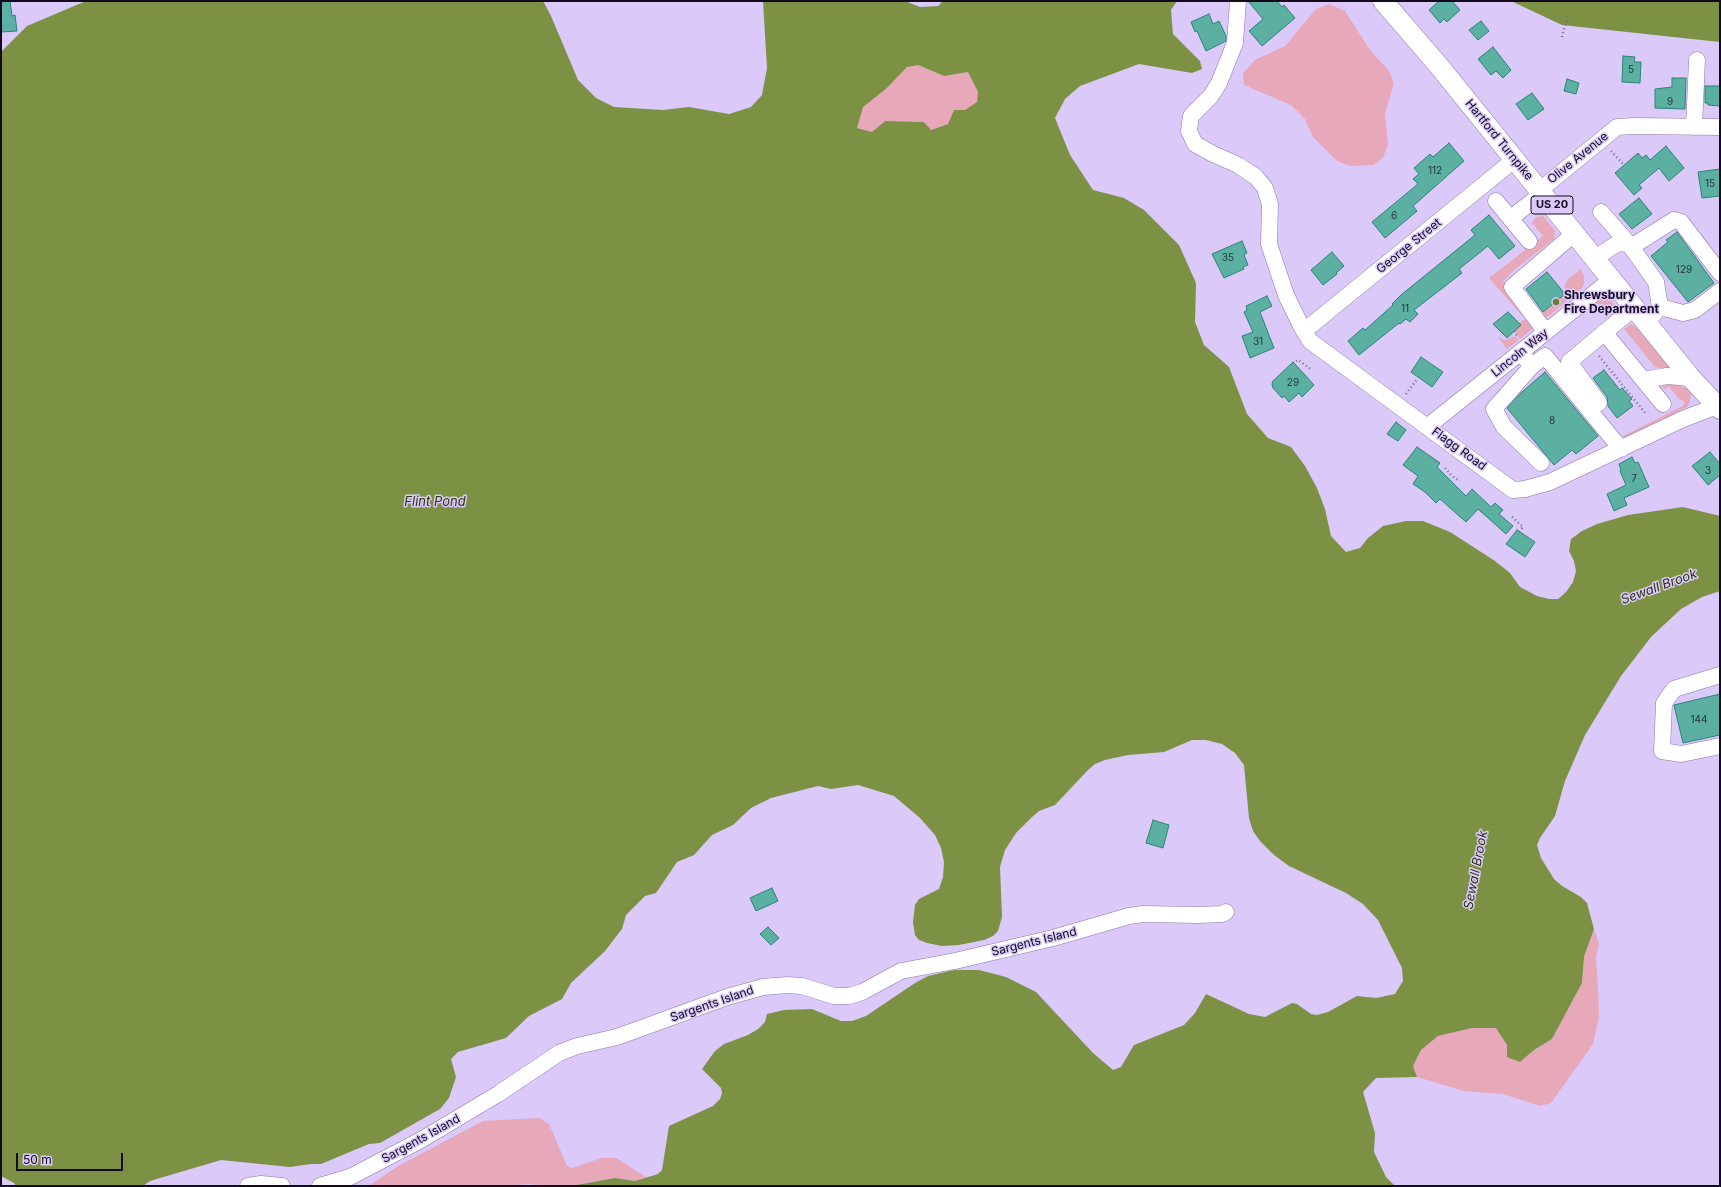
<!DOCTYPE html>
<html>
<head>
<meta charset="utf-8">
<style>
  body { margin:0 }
  #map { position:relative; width:1721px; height:1187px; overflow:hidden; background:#dac9f9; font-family:Inter,sans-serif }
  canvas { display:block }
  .frame { position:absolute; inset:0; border:2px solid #130a1e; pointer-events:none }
  .scale { position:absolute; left:16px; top:1153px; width:107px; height:18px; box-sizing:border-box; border:2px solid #130a1e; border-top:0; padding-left:5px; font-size:12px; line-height:14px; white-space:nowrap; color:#130a1e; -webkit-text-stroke:3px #dac9f9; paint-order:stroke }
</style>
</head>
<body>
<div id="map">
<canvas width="1721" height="1187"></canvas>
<div class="frame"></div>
<div class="scale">50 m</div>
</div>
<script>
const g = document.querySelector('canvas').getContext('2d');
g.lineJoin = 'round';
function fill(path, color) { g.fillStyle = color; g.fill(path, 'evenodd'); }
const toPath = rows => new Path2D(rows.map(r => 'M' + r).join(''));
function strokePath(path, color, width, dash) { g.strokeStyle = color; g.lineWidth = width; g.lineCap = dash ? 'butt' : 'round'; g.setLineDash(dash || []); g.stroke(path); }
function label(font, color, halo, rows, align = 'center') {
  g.font = font + ' Inter,sans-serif'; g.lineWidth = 3; g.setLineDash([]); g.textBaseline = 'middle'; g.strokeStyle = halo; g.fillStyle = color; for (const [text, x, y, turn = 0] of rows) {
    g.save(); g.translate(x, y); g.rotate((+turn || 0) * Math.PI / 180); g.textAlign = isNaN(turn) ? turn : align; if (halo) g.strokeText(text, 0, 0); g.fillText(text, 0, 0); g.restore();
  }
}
fill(toPath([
  [1329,4,1345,11,1370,50,1389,71,1394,83,1385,114,1388,144,1383,158,1373,165,1350,166,1337,161,1313,137,1305,119,1291,105,1244,85,1243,73,1255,60,1285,46,1316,9],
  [918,65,944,76,968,72,978,92,977,102,948,124,931,130,924,122,885,121,872,132,857,128,862,107,887,88,907,67],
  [1543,216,1555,231,1554,239,1513,271,1503,282,1536,326,1520,339,1514,331,1519,323,1525,319,1489,278,1543,236,1532,223,1536,217],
  [1581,269,1584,276,1584,284,1582,288,1549,316,1544,318,1539,316,1565,294,1565,284,1569,278],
  [1599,297,1608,297,1613,302,1617,313,1612,317,1609,308,1602,304,1594,304,1559,330,1559,331,1548,341,1543,342],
  [1631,324,1635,326,1666,363,1669,367,1667,369,1655,367,1624,329],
  [1515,336,1519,340,1507,349,1498,337,1500,337,1502,339,1506,340],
  [1663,384,1675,384,1686,388,1691,395,1690,401,1687,407,1625,439,1623,436,1683,406,1685,402,1679,399,1669,387,1664,389,1662,385],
  [1594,929,1599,944,1596,958,1598,987,1599,1017,1593,1044,1551,1103,1540,1106,1503,1094,1464,1091,1417,1077,1413,1066,1421,1050,1438,1036,1472,1028,1496,1028,1507,1045,1520,1062,1534,1050,1552,1039,1582,983,1584,957],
  [539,1118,549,1124,567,1166,572,1168,601,1158,616,1158,646,1177,635,1181,615,1178,571,1186,547,1186,530,1184,500,1186,369,1186,398,1166,483,1121]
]), '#e7a8b9');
fill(toPath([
  [86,1,543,1,551,16,578,80,596,98,614,107,663,110,689,107,729,114,751,107,762,95,767,68,763,1,905,1,920,7,938,6,943,1,1177,1,1171,10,1173,34,1200,61,1202,69,1192,73,1139,64,1080,86,1065,99,1055,118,1070,155,1093,190,1124,198,1144,210,1179,245,1196,283,1195,322,1204,345,1229,367,1247,414,1268,438,1291,447,1305,466,1317,488,1325,509,1331,536,1346,552,1360,548,1368,538,1383,526,1406,521,1423,521,1450,532,1495,561,1510,573,1520,587,1537,596,1549,599,1558,599,1566,592,1573,582,1576,571,1574,561,1569,551,1571,539,1582,531,1597,524,1628,515,1683,507,1720,516,1720,591,1702,597,1681,609,1651,637,1621,676,1585,735,1565,781,1555,816,1540,838,1537,845,1541,858,1554,879,1562,886,1581,897,1587,903,1594,929,1584,957,1582,983,1552,1039,1534,1050,1520,1062,1507,1057,1507,1045,1496,1028,1472,1028,1438,1036,1421,1050,1413,1066,1417,1077,1376,1078,1363,1092,1375,1133,1374,1152,1386,1177,1395,1186,571,1186,615,1178,635,1181,658,1174,662,1170,669,1126,713,1106,720,1099,722,1093,721,1088,702,1069,715,1051,724,1044,748,1035,758,1029,765,1022,767,1014,784,1010,812,1009,841,1021,852,1021,866,1016,915,983,928,976,954,970,979,970,1006,977,1036,992,1093,1053,1113,1070,1121,1067,1134,1045,1184,1025,1195,1013,1206,994,1249,1014,1265,1017,1292,1003,1297,1004,1311,1014,1317,1015,1328,1012,1357,996,1376,998,1395,994,1403,981,1402,968,1378,920,1363,904,1346,893,1289,866,1274,855,1260,841,1253,831,1249,818,1244,765,1235,753,1222,744,1206,740,1192,740,1164,752,1128,755,1105,760,1095,764,1088,770,1055,805,1039,811,1032,817,1016,833,1005,850,1000,867,1002,917,998,931,993,936,984,940,959,945,942,946,927,943,919,940,915,935,913,922,915,905,919,899,939,889,943,877,944,862,941,848,935,835,920,818,894,796,858,785,831,789,818,786,771,798,751,808,733,825,712,835,694,855,677,862,656,893,645,896,626,915,622,929,605,951,571,983,562,999,529,1016,506,1038,458,1052,451,1059,456,1077,449,1098,440,1109,380,1143,369,1144,321,1164,311,1164,290,1167,221,1160,150,1181,143,1186,16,1186,14,1183,1,1176,1,52,27,26],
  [918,65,944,76,968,72,978,92,977,102,965,110,954,110,948,124,931,130,924,122,885,121,872,132,857,128,863,107,887,88,907,67],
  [1511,1,1720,1,1720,42,1562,25]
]), '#7d9145');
const building = toPath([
  [1,1,10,1,12,16,15,15,17,31,1,32,1,1],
  [1248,1,1277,1,1282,7,1284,5,1295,18,1262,46,1249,31,1263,19,1248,1],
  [1439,1,1452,1,1460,10,1447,22,1444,19,1440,23,1429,10,1439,1],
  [1209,14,1213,24,1219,21,1226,36,1226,41,1206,51,1197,31,1195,32,1191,22,1209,14],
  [1481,21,1489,31,1478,40,1469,30,1481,21],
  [1493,47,1511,70,1503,78,1496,71,1491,75,1478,59,1493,47],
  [1623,56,1635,57,1634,62,1641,62,1640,83,1622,82,1623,56],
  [1672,78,1686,78,1685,109,1655,108,1655,89,1672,87,1672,78],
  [1567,79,1579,83,1576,94,1564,91,1567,79],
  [1705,86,1720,86,1720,106,1708,105,1708,103,1705,103,1705,86],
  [1532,93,1544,109,1528,120,1516,104,1532,93],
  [1449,143,1464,161,1413,206,1417,211,1385,238,1372,222,1418,184,1413,179,1419,174,1414,168,1430,154,1433,157,1449,143],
  [1666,146,1684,168,1669,181,1659,168,1639,185,1642,188,1634,195,1615,173,1638,153,1642,158,1646,155,1650,160,1666,146],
  [1720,169,1720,196,1702,198,1698,172,1720,169],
  [1639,198,1652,214,1632,229,1619,214,1639,198],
  [1489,215,1515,246,1499,259,1488,246,1459,269,1462,273,1414,310,1418,314,1410,322,1406,319,1400,324,1399,323,1359,355,1348,341,1363,328,1365,330,1393,305,1392,304,1401,295,1475,235,1471,230,1489,215],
  [1677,232,1714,283,1688,302,1651,256,1668,242,1666,240,1677,232],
  [1242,241,1247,253,1244,255,1248,265,1243,267,1244,269,1224,278,1212,254,1242,241],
  [1332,252,1344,266,1336,273,1337,274,1323,285,1311,270,1332,252],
  [1547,272,1565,294,1543,312,1526,289,1547,272],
  [1267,296,1272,306,1260,312,1274,348,1250,358,1242,336,1253,332,1244,312,1247,310,1246,306,1267,296],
  [1508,312,1521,325,1507,338,1493,324,1508,312],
  [1421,357,1443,372,1432,387,1411,372,1421,357],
  [1293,362,1314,385,1302,397,1299,393,1289,402,1284,396,1282,398,1273,388,1272,384,1273,381,1293,362],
  [1604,370,1620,390,1622,388,1632,399,1629,401,1633,406,1617,418,1608,406,1607,397,1593,378,1604,370],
  [1545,372,1598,436,1576,454,1572,450,1554,465,1507,408,1522,392,1545,372],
  [1396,422,1406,430,1398,441,1387,434,1396,422],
  [1417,447,1440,463,1437,467,1466,496,1472,489,1491,507,1495,503,1503,510,1499,514,1513,526,1506,534,1478,509,1466,522,1440,499,1436,503,1425,492,1413,484,1418,476,1403,465,1417,447],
  [1710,452,1720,464,1720,475,1708,485,1692,466,1710,452],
  [1632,457,1635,463,1638,462,1649,487,1624,498,1627,505,1614,511,1607,494,1626,485,1620,471,1621,470,1619,464,1632,457],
  [1517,530,1535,542,1525,557,1506,544,1517,530],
  [1720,694,1720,735,1683,743,1674,705,1720,694],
  [1153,820,1169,825,1163,848,1146,843,1153,820],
  [772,888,778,901,756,911,750,898,772,888],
  [768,927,779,938,771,945,760,934,768,927]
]);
fill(building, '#5bb0a2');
strokePath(building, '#2a8377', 1);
const minor = toPath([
  [1238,1,1235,43,1219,83,1211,96,1191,116,1189,131,1195,144,1213,154,1238,165,1256,177,1265,188,1270,204,1269,244,1286,295,1301,326,1310,341,1513,490,1525,489,1550,482,1683,419,1717,406],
  [1694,127,1697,60],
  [1540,190,1617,127,1633,126,1720,127],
  [1496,201,1529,241],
  [1601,212,1629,244],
  [1511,218,1543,193],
  [1631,247,1674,220,1681,222,1720,273],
  [1595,258,1618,243,1629,244,1656,282,1660,307,1647,322],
  [1660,307,1683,313,1695,310,1720,291],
  [1304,331,1514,160],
  [1546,332,1512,287,1575,233],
  [1604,332,1663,404],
  [1520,352,1532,366,1545,356,1621,449],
  [1532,366,1494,409,1504,427,1541,463],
  [1644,380,1667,376,1691,378],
  [1599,403,1569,362,1635,307],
  [1427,427,1612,279],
  [1720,675,1674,689,1664,703,1662,751,1681,754,1720,746],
  [248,1186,261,1184,282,1186],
  [320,1186,350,1177,421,1140,498,1094,559,1053,577,1046,617,1037,727,997,763,987,787,985,802,986,834,996,849,996,862,992,901,971,955,961,1053,938,1129,916,1143,914,1198,915,1222,914,1226,912]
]);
const major = toPath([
  [1383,1,1439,66,1691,378,1720,409]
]);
strokePath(minor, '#8b76ad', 17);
strokePath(major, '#8b76ad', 21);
strokePath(toPath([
  [1562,37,1568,14],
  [1611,151,1624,165],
  [1514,331,1518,337],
  [1599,356,1646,414],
  [1296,361,1298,360,1312,370],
  [1406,394,1418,378],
  [1445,468,1452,476,1460,481],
  [1512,517,1523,527,1519,532]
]), '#76698b', 2.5, [1, 3]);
strokePath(minor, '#fff', 16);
strokePath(major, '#fff', 20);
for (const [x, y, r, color] of [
  [1556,302,4,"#687c2c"]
]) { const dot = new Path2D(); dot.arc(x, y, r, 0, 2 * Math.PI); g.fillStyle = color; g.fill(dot); strokePath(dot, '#dac9f9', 1.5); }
label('10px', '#25343f', null, [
  ["5",1631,70],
  ["9",1670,102],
  ["112",1435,171],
  ["15",1710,184],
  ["6",1394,216],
  ["35",1228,258],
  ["129",1684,270],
  ["11",1405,309],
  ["31",1258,342],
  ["29",1293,383],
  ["8",1552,421],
  ["3",1708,471],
  ["7",1634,479],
  ["144",1699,720]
]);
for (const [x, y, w] of [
  [1552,205,42]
]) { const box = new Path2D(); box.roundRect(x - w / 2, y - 9, w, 18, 3); g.fillStyle = '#dac9f9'; g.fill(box); strokePath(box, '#130a1e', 1); }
label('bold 11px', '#130a1e', null, [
  ["US 20",1552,205]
]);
label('12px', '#130a1e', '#dac9f9', [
  ["Hartford Turnpike",1499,140,51],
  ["Olive Avenue",1578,158,-39],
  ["George Street",1409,246,-39],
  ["Lincoln Way",1520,353,-39],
  ["Flagg Road",1459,449,36],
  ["Sargents Island",1034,942,-14],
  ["Sargents Island",712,1004,-19],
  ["Sargents Island",421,1139,-29]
]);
label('bold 12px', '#130a1e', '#dac9f9', [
  ["Shrewsbury",1564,295],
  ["Fire Department",1564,309]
], 'left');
label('italic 13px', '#2d3514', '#dac9f9', [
  ["Flint Pond",435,502],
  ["Sewall Brook",1659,587,-20],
  ["Sewall Brook",1476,870,-79]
]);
</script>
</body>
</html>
